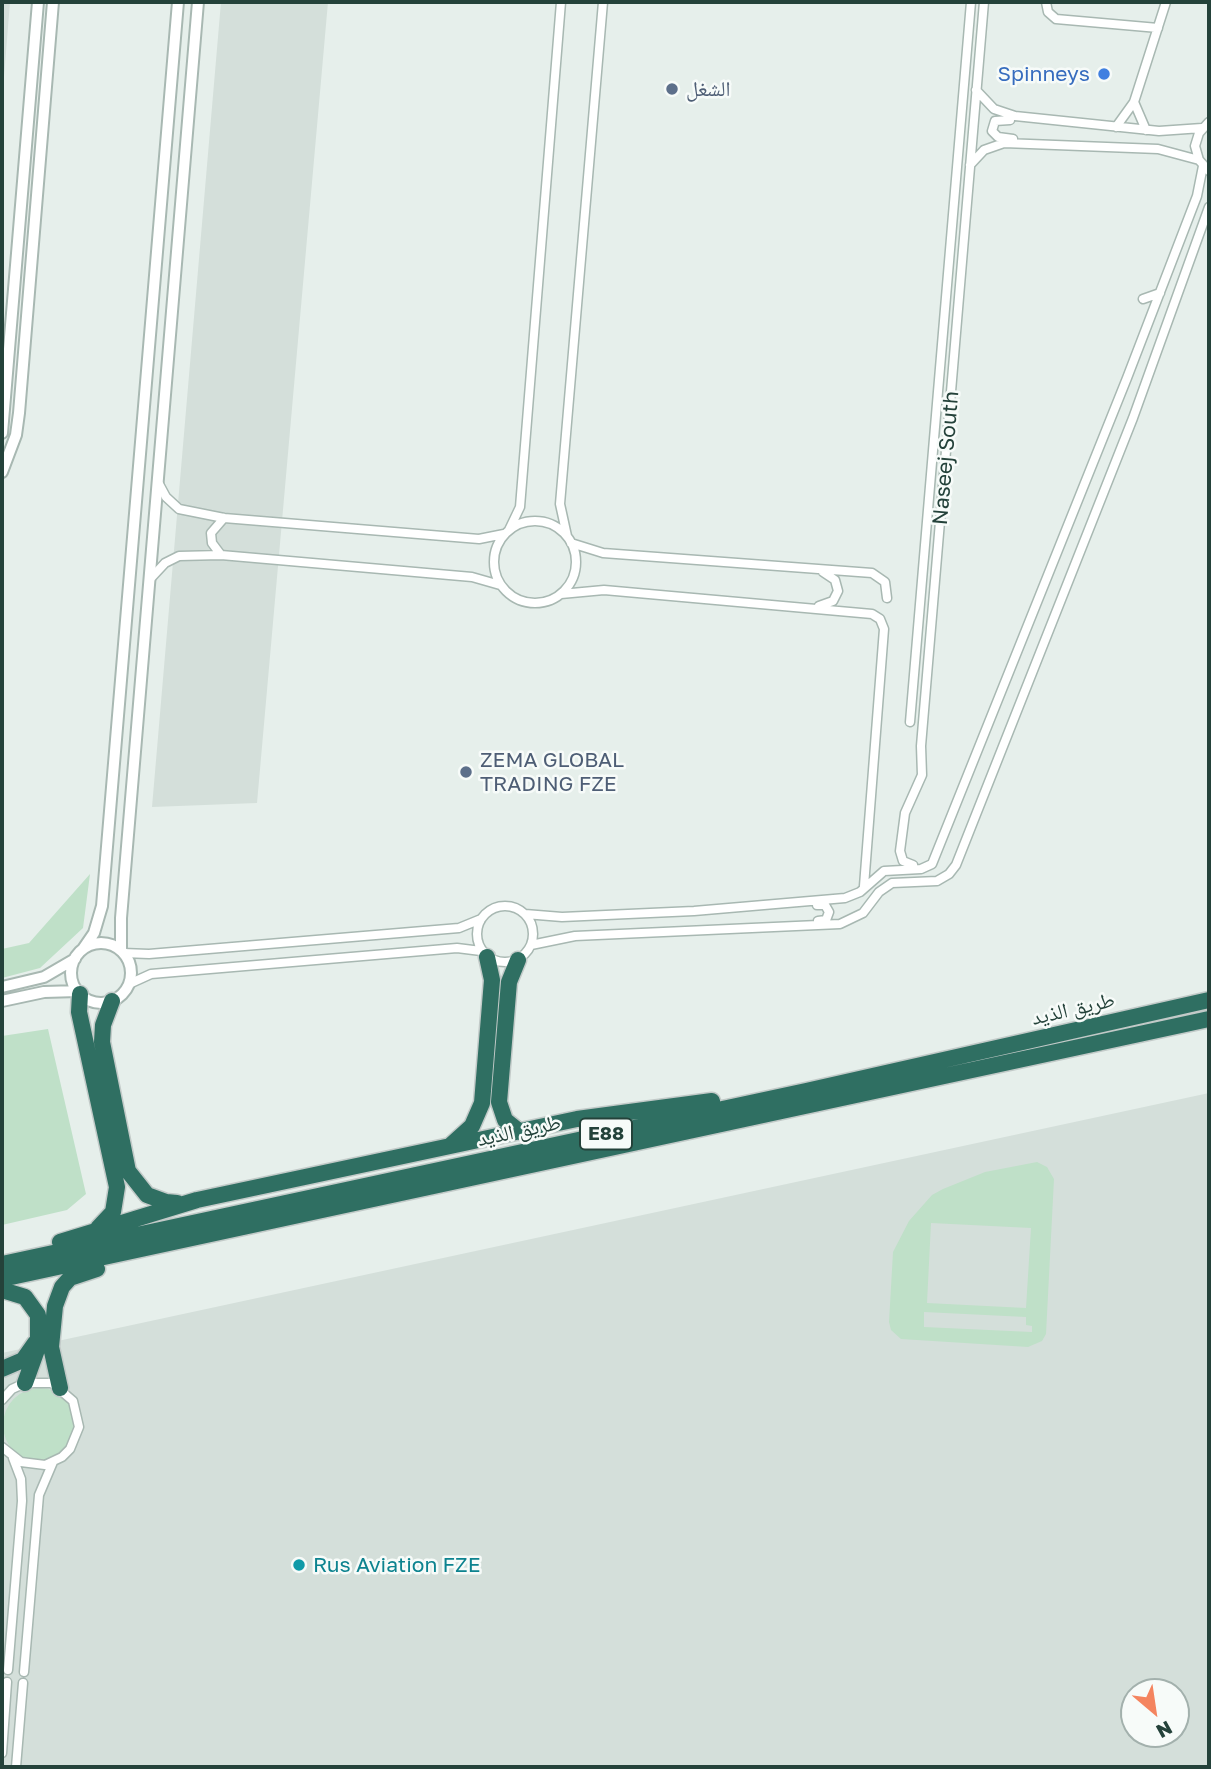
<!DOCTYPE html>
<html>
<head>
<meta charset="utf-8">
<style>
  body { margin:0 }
  #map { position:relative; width:1211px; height:1769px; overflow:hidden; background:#e6efeb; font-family:"Golos Text",sans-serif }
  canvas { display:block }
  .frame { position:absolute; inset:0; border:4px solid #24423a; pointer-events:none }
  .north { position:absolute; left:1120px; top:1678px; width:70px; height:70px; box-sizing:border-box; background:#f7fbf9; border:2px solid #a3b1ad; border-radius:50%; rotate:151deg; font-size:19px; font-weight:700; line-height:28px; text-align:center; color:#24423a }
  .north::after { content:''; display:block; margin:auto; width:24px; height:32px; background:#f4845f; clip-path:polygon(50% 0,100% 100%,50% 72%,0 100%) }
</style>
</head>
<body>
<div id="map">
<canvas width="1211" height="1769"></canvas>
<div class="frame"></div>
<div class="north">N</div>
</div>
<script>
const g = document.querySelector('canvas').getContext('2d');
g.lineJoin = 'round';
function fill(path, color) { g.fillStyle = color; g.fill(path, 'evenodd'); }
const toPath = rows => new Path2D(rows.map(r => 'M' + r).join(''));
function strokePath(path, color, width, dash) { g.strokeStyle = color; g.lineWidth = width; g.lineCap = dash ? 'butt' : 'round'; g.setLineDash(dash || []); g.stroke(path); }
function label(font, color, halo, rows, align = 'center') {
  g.font = font + ' "Golos Text","Noto Naskh Arabic",sans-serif'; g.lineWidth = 5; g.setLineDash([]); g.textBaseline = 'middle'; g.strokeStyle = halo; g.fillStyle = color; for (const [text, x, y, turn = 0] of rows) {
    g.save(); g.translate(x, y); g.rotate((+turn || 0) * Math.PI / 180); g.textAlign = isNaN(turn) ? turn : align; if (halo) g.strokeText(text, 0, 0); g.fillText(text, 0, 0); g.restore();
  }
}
fill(toPath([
  [2,2,10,2,2,102],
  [221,2,328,2,257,803,152,807],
  [1209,1093,1209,1767,2,1767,2,1353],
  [1134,1692,1176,1692,1176,1734,1134,1734]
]), '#d4dfda');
fill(toPath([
  [90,874,83,928,40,968,2,978,2,949,29,943],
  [48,1029,86,1194,67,1210,2,1225,2,1036],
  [1037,1162,1047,1167,1054,1179,1046,1334,1042,1341,1028,1347,901,1339,891,1330,889,1322,893,1252,909,1221,932,1195,943,1189,985,1172],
  [931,1223,1031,1228,1026,1308,927,1303],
  [924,1312,1026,1317,1026,1325,1032,1326,1032,1332,924,1327],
  '3 1425a37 37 0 1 1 74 0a37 37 0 1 1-74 0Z'
]), '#bfe0c8');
const minor = toPath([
  [1046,2,1048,12,1056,19,1158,28],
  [976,90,994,109,1015,116,1159,131,1202,128],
  [1134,102,1146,130],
  [1010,120,995,121,992,131,998,137,1013,139],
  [1209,122,1199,133,1195,146,1199,160,1209,171],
  [1116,127,1134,102,1166,2],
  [970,165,984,150,1004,143,1158,149,1199,160],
  [1143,299,1160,293],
  [159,484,166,497,179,509,224,518,479,539,504,534],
  '494 562a41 41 0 1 1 82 0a41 41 0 1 1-82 0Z',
  [509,530,520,507,561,2],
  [567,536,560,504,603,2],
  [571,543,603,553,872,573,885,582,887,598],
  [221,555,212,543,211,533,224,518],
  [151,578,165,563,179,556,221,555,472,577,500,585],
  [561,594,604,590,872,614,880,619,884,629,864,886],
  [819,606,833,601,838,591,835,580,823,572],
  [910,722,971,2],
  [913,865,903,861,900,851,905,813,922,775,921,746,984,2],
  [817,905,825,905,829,912,826,920,818,921],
  '477 934a28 28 0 1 1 56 0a28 28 0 1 1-56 0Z',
  [525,914,562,917,694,911,845,898,860,892,884,871,921,869,932,864,1127,378,1197,196,1203,166],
  [531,945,575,936,840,924,863,913,879,892,892,883,937,881,949,874,956,865,1133,418,1209,207],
  [123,953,149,954,459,928,481,919],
  [129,984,151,974,457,948,481,951],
  [2,1400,12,1389,25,1383,52,1383,73,1401,79,1427,70,1449,62,1457,45,1465,21,1462,2,1447],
  [8,1670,22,1501,21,1479,13,1458],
  [24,1672,39,1495,53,1462],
  [2,1753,7,1682],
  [16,1767,23,1683]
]);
const tertiary = toPath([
  [2,433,38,2],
  [2,472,16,435,19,413,53,2],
  '71 973a30 30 0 1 1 60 0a30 30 0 1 1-60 0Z',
  [83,949,94,933,102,906,178,2],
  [121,950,121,918,198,2],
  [2,987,44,977,75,959],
  [2,1001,44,992,78,991]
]);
const motorway = toPath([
  [518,960,509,982,499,1102,505,1120,520,1132],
  [80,994,79,1012,117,1187,113,1212,98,1228],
  [112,1001,103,1025,102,1042,128,1171,147,1195,166,1202,177,1203],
  [451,1145,472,1126,482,1103,492,980,487,957],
  [60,1242,197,1200,577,1119,712,1101],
  [2,1264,806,1091,1209,1000],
  [2,1279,1209,1019],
  [2,1290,25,1297,38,1315,38,1347,25,1383],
  [2,1369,23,1360,35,1343],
  [60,1388,51,1347,55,1306,62,1287,70,1278,97,1269]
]);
strokePath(minor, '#a8b8b2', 11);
strokePath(tertiary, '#a8b8b2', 14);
strokePath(motorway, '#c2cac8', 19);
strokePath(minor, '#fff', 8);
strokePath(tertiary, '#fff', 10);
strokePath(motorway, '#2f6f62', 16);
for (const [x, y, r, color] of [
  [1104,74,7,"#3f7fe0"],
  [672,89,7,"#5c6f8a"],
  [466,772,7,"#5c6f8a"],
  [299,1565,7,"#0f9aa8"]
]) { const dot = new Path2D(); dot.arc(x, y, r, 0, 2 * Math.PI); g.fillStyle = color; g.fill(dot); strokePath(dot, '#f7fbf9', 2.5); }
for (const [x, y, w] of [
  [606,1134,52]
]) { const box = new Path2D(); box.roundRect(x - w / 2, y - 15.5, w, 31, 5); g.fillStyle = '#f7fbf9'; g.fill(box); strokePath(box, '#24423a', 2); }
label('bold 19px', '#24423a', null, [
  ["E88",606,1134]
]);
label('21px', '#366cbe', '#f7fbf9', [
  ["Spinneys",1090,74]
], 'right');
label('21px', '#4e5e75', '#f7fbf9', [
  ["الشغل",686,89],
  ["ZEMA GLOBAL",480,760],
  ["TRADING FZE",480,784]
], 'left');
label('21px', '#24423a', '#f7fbf9', [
  ["Naseej South",946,458,-85],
  ["طريق الذيد",1073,1009,-13],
  ["طريق الذيد",519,1131,-12]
]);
label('21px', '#0d838f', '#f7fbf9', [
  ["Rus Aviation FZE",313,1565]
], 'left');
</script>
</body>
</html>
